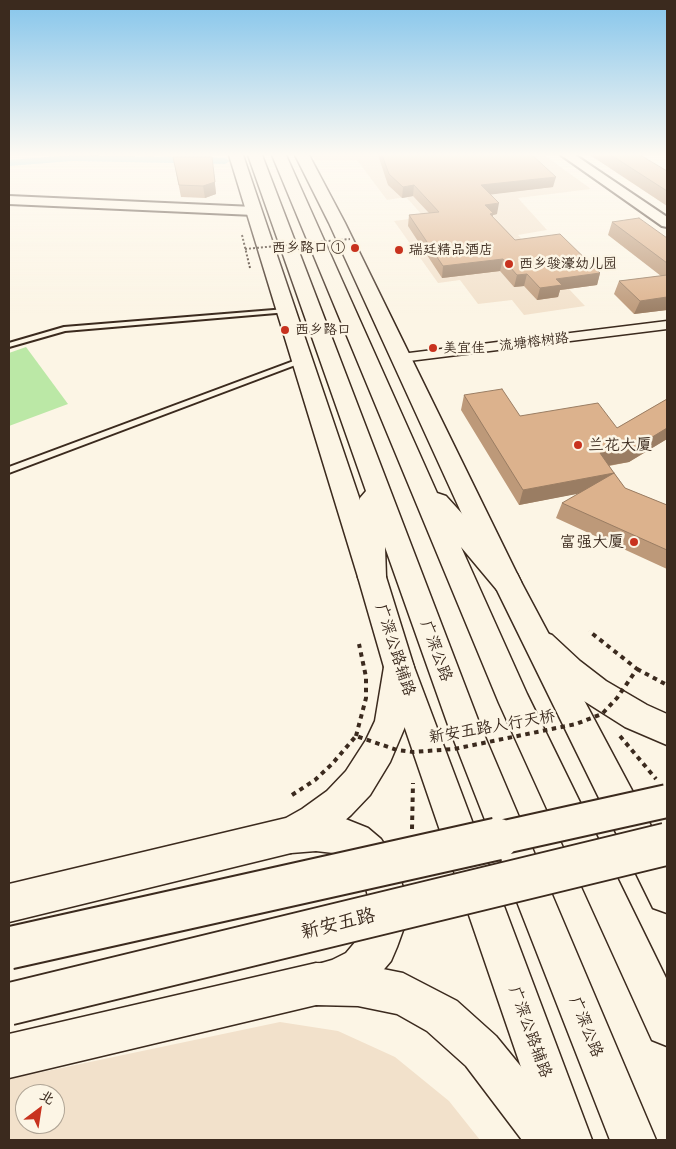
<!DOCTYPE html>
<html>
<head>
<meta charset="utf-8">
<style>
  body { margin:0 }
  #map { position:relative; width:676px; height:1149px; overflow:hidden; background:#fcf5e5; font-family:Delius,"LXGW WenKai TC",sans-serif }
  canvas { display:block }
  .frame { position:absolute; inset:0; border:10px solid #3b2a1e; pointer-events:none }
  .north { position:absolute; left:15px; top:1084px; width:50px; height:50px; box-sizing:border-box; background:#fcf5e5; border:1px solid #afa495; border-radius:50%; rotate:31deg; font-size:14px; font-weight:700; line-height:20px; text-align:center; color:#3b2a1e }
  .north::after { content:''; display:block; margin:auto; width:18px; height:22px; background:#c8321e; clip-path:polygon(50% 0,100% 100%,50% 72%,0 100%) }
</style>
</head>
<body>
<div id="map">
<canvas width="676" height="1149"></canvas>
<div class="frame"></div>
<div class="north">北</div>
</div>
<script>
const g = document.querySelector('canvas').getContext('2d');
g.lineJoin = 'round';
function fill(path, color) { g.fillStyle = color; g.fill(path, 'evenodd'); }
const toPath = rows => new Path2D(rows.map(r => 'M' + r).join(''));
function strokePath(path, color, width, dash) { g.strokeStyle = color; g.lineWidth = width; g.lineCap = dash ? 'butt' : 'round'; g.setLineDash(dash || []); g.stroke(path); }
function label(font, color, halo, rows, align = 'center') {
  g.font = font + ' Delius,"LXGW WenKai TC",sans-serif'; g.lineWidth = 5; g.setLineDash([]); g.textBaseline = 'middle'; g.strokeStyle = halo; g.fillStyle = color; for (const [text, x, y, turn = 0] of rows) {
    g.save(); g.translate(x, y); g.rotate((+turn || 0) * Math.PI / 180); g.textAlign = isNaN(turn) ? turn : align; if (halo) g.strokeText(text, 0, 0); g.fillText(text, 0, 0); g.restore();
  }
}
fill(toPath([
  [312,155,544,155,591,189,518,198,547,230,518,235,585,306,524,315,512,300,478,304,460,280,438,283,394,221,424,217,406,197,387,200,357,160,315,160],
  [280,1022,338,1031,395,1057,449,1101,480,1140,9,1140,9,1079],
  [25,1094,55,1094,55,1124,25,1124]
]), '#f2e1cb');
fill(toPath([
  [26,347,68,404,9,426,9,353]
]), '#bbe8a6');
fill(toPath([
  [75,155,225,158,230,161,225,164,73,161,9,166,9,160,75,155]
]), '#91dff0');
const service = toPath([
  [286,309,289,311,288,312,65,331,9,347,9,343,64,327,286,309],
  [299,359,305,359,306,361,9,473,9,467,299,359]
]);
const minor = toPath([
  [667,321,667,329,401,362,394,358,401,354,667,321]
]);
const tertiary = toPath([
  [561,155,575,155,667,217,667,227,662,226,561,155],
  [9,196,254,207,261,211,254,215,9,204,9,196]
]);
const secondary = toPath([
  [541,631,552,635,580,661,606,681,647,705,667,714,667,745,625,727,584,701,558,681,530,653,526,644,530,635,541,631],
  [399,654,410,657,414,667,407,722,390,762,370,795,351,815,328,835,291,853,9,922,9,884,286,818,302,809,327,791,346,771,366,740,375,721,384,667,388,657,399,654],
  [316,963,358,964,403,973,457,1001,496,1036,554,1107,565,1123,571,1140,522,1140,466,1066,427,1031,397,1014,358,1006,316,1005,9,1078,9,1034,316,963]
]);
const primary = toPath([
  [229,155,243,155,386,577,414,667,592,1140,546,1140,384,667,358,577,229,155],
  [295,155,309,155,345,223,520,580,667,856,667,913,653,908,493,582,329,223,295,155],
  [316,815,338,816,368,828,381,839,394,859,406,897,406,922,397,947,391,961,374,981,337,1000,316,1005,301,999,295,984,301,969,332,960,346,953,362,934,366,922,368,897,364,879,355,865,342,854,316,851,291,853,278,848,273,835,278,822,291,817,316,815]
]);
const trunk = toPath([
  [248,155,262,155,480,725,656,1140,610,1140,448,725,385,547,386,577,382,585,372,588,362,585,358,577,360,498,366,491,248,155],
  [272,155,286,155,437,493,446,496,517,574,521,582,517,590,507,593,497,590,461,547,527,694,667,980,667,1046,652,1040,499,703,272,155]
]);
strokePath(service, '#3b2a1e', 4);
strokePath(minor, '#3b2a1e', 3);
strokePath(tertiary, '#3b2a1e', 4);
strokePath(secondary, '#3b2a1e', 3);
strokePath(primary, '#3b2a1e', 3);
strokePath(trunk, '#3b2a1e', 3);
strokePath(toPath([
  [242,235,250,268]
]), '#3b2a1e', 2, [2, 2]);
strokePath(toPath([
  [637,669,667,685],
  [356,736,366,698,366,677,359,644],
  [620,736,656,779],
  [412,829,413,783]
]), '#3b2a1e', 4, [4.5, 4.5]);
fill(service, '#fcf5e5');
fill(minor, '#fcf5e5');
fill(tertiary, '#fcf5e5');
fill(secondary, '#fcf5e5');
fill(primary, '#fcf5e5');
fill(trunk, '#fcf5e5');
const primaryBridgeFar1 = toPath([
  [491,840,667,801]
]);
const primaryBridge = toPath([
  [9,948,497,839],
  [9,1004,667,844]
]);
strokePath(primaryBridgeFar1, '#3b2a1e', 36, []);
strokePath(primaryBridge, '#3b2a1e', 45, []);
strokePath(toPath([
  [245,249,350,239]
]), '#3b2a1e', 2, [2, 2]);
strokePath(toPath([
  [292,795,315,780,332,764,356,736,397,750,413,752,454,749,576,724,602,714,617,698,637,669,589,631]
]), '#3b2a1e', 4, [4.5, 4.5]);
strokePath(primaryBridgeFar1, '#fcf5e5', 32);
strokePath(primaryBridge, '#fcf5e5', 41);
fill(toPath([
  [378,155,532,155,553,187,490,194,497,214,493,215,492,216,515,240,600,273,597,285,560,290,558,297,537,300,524,286,514,287,500,271,442,278,408,226,409,215,429,213,413,196,402,198,388,185],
  [590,155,640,155,667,171,667,206],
  [173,157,212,157,216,194,205,198,181,197],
  [612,222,667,238,667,310,634,314,614,294,619,281,661,276,608,235],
  [464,395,520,416,617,428,667,399,667,439,629,462,609,466,625,488,667,505,667,569,556,518,562,503,580,493,519,505,461,410]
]), '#bd9979');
fill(toPath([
  [212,157,216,194,205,198,203,186],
  [556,177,553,187,479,196,481,185],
  [414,185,413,196,402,198,403,187],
  [499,203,497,214,493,215,491,225,485,205],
  [503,259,500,271,442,278,443,266],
  [600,273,597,285,560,290,558,297,537,300,540,288,556,279],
  [527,274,524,286,514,287,517,275],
  [667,297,667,310,634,314,640,301],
  [667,428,667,439,629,462,594,468,600,453],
  [614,473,608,488,519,505,523,490]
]), '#9a7d63');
const building = toPath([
  [382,155,532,155,556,177,481,185,499,203,485,205,493,213,490,214,515,240,560,234,600,273,556,279,562,285,540,288,527,274,517,275,503,259,443,266,409,215,439,212,414,185,403,187,389,174,382,155],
  [611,155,640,155,667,171,667,191,611,155],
  [173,157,212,157,215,182,203,186,179,185,173,157],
  [639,218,667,238,667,263,612,222,639,218],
  [667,275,667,297,640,301,619,281,667,275],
  [502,389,520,416,598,403,617,428,667,399,667,428,636,447,600,453,614,473,523,490,464,395,502,389],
  [614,473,625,488,667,505,667,550,562,503,614,473]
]);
fill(building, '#dcb28d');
strokePath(building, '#9a7d63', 1);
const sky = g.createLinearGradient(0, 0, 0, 316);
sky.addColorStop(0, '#85c5eb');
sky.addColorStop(0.49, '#fefaf3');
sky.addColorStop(1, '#fefaf300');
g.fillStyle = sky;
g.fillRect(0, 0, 676, 316);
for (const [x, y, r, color] of [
  [355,248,5,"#c8321e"],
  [399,250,5,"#c8321e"],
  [509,264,5,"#c8321e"],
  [285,330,5,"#c8321e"],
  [433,348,5,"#c8321e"],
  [578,445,5,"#c8321e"],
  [634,542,5,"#c8321e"]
]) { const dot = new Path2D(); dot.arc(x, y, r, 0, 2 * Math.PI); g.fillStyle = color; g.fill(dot); strokePath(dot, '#fcf5e5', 2); }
label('14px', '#3b2a1e', '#fcf5e5', [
  ["西乡路口 ①",345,248,"right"],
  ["瑞廷精品酒店",409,250],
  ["西乡骏濠幼儿园",519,264],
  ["西乡路口",295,330],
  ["美宜佳",443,348]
], 'left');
label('14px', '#3b2a1e', '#fcf5e5', [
  ["流塘榕树路",534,342,-7]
]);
label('16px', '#3b2a1e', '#fcf5e5', [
  ["兰花大厦",588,445],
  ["富强大厦",624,542,"right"]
], 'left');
label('16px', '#3b2a1e', '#fcf5e5', [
  ["广深公路辅路",395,650,72],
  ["广深公路",436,651,70],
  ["新安五路人行天桥",492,727,-10],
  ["广深公路",586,1027,68],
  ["广深公路辅路",530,1032,70]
]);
label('19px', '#3b2a1e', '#fcf5e5', [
  ["新安五路",338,924,-14]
]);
</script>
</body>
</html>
